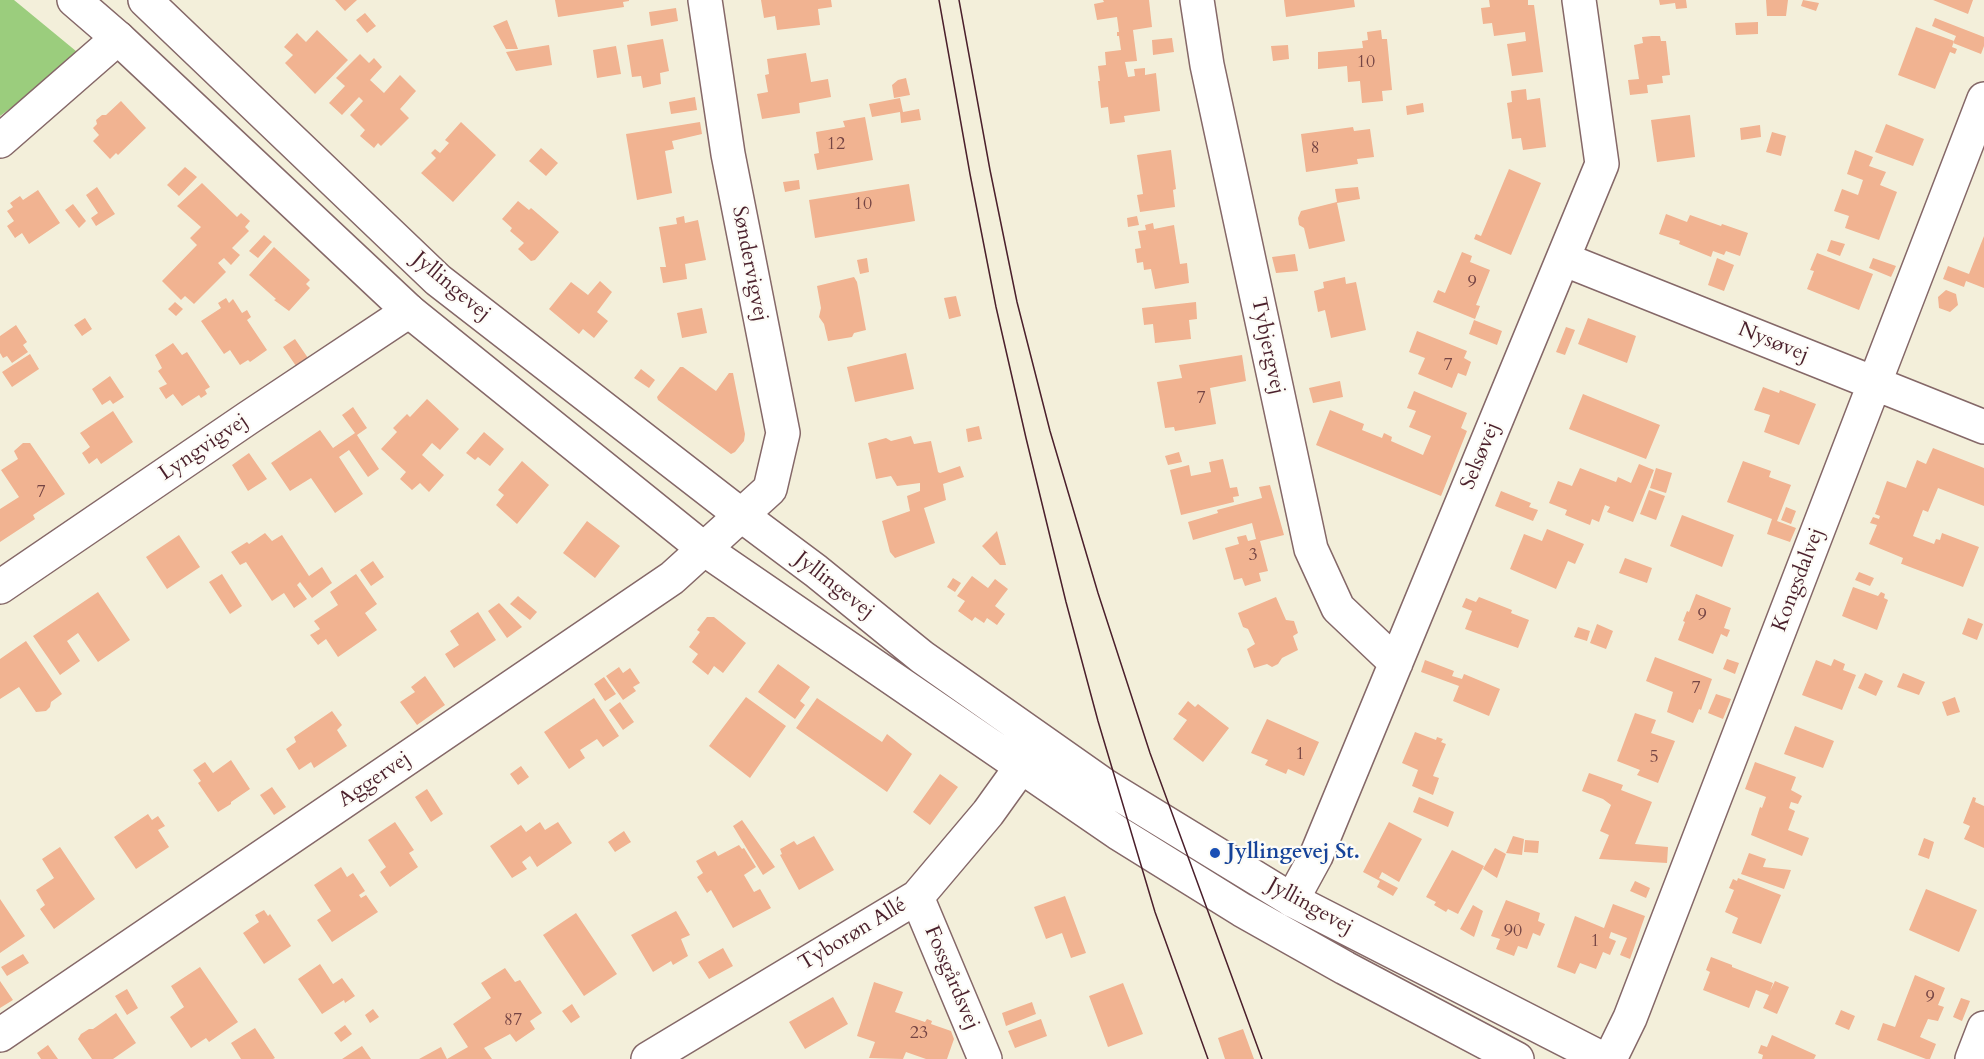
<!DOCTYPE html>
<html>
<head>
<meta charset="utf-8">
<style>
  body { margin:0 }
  canvas { display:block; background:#f3efda }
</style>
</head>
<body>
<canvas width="1984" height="1059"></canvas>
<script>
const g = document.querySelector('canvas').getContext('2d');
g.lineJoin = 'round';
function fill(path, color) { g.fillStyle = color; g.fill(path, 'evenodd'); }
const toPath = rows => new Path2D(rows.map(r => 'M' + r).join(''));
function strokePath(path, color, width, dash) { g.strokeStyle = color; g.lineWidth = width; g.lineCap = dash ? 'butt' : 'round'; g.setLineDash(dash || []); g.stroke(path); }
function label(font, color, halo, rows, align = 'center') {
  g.font = font + ' Cardo,serif'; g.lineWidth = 4.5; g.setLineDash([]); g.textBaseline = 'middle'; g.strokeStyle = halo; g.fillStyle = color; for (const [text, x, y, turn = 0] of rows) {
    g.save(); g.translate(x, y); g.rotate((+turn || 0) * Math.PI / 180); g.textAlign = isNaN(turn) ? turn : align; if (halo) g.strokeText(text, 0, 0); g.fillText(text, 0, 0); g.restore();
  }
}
fill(toPath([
  [0,0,14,0,82,56,0,116]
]), '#9bcd7d');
fill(toPath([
  [335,0,357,0,345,11],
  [555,0,629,0,629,1,623,2,624,7,558,17],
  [761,0,831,0,832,7,818,9,820,25,777,30,775,16,764,18],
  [1103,0,1149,0,1152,27,1133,30,1137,61,1125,62,1128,77,1135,76,1134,69,1145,68,1145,75,1156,73,1160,111,1124,116,1125,122,1110,124,1108,107,1101,108,1098,81,1100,81,1098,66,1106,65,1105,52,1121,50,1119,36,1117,36,1117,32,1119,32,1117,17,1097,20,1094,4,1104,2],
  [1284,0,1354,0,1355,7,1286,17],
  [1489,0,1528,0,1528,5,1534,5,1543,72,1512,76,1507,44,1526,41,1525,32,1494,36,1492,23,1483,24,1481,8,1490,7],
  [1659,0,1686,0,1687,8,1676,9,1675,3,1660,5],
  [1766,0,1788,0,1786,16,1767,16],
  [1803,0,1819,3,1816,11,1801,6],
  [1933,0,1973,0,1968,14],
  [676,8,678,21,651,26,649,12],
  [365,13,376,26,367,33,356,20],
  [1935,18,1984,37,1984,46,1981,54,1953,43,1956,36,1932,26],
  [507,20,518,49,506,49,493,26],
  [1758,22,1758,34,1736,35,1735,23],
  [1916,27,1954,41,1952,47,1957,49,1955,54,1950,52,1935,89,1898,75],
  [317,30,348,60,315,94,285,63,293,55,284,47,297,33,306,42],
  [1381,30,1382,39,1387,39,1392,90,1382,91,1383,101,1362,103,1360,81,1348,82,1347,66,1318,69,1318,52,1363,48,1362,41,1368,40,1367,32],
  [1652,36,1660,36,1661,41,1666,41,1670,75,1662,76,1663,83,1647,85,1648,93,1630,95,1628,80,1639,79,1634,45,1643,43,1642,37],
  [1172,38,1174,52,1153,55,1152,40],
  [663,39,669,71,660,73,661,84,643,88,641,76,632,77,627,45],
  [549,45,552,65,516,71,506,52],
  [1288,45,1289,59,1273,61,1271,46],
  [616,46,621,74,597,78,593,50],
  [806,53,811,82,828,79,831,97,799,103,800,113,762,119,757,94,768,92,765,75,769,74,767,59],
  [360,54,369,63,374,58,382,67,370,80,384,93,400,75,416,91,400,109,409,118,381,146,378,143,374,148,360,136,365,130,350,115,363,101,359,97,342,115,329,103,345,86,336,78],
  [906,78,910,95,894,98,892,85,898,80],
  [1526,89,1527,100,1540,98,1546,147,1523,150,1521,138,1512,139,1507,103,1512,102,1511,91],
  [695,97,697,110,671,114,669,102],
  [900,98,903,112,919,109,921,120,901,123,900,112,872,117,869,104],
  [121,101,146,128,118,155,116,153,110,159,93,141,99,135,93,128,97,124,96,120,102,115,106,115],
  [1423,103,1424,112,1407,115,1406,106],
  [1690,115,1695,157,1657,162,1651,120],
  [865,117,873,160,817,170,814,154,819,153,816,132,845,127,843,121],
  [461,122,496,155,453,202,421,173,436,158,431,153,435,149,440,153,449,143,445,140],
  [700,122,702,134,672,141,674,149,665,151,672,193,637,200,626,134],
  [1886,124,1924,139,1913,166,1875,152],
  [1760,125,1761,137,1741,140,1740,128],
  [1353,127,1354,131,1370,129,1374,157,1357,159,1358,164,1306,172,1301,134],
  [1772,132,1786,136,1781,156,1766,152],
  [541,148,558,163,546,176,529,161],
  [1171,150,1176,189,1173,190,1175,207,1140,212,1137,195,1143,194,1137,155],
  [1855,150,1873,157,1869,166,1886,172,1880,185,1897,192,1879,240,1845,228,1849,216,1834,211,1842,189,1858,195,1863,180,1847,174],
  [185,167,197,177,179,196,167,185],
  [1509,169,1541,183,1511,255,1474,239,1476,234,1481,236],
  [799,180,800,189,785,192,783,182],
  [202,183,237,217,241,213,250,221,245,227,249,231,232,248,240,255,231,265,224,258,218,263,226,272,194,304,185,296,181,300,162,281,197,245,190,238,201,227,177,206],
  [909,184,915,221,815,238,809,200],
  [97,187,115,214,96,226,91,218,98,213,86,195],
  [1358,187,1360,199,1337,203,1345,241,1309,249,1304,228,1299,225,1298,218,1301,211,1337,202,1335,189],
  [38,190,60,223,29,244,22,233,15,238,7,226,14,221,7,211,13,207,10,203,20,196,23,200],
  [518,201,529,210,531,208,559,232,535,260,531,261,518,249,524,243,510,231,512,228,502,219],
  [73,204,86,221,79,228,65,210],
  [1666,214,1687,222,1690,215,1721,226,1722,224,1748,233,1740,256,1726,251,1724,255,1713,251,1711,257,1679,244,1680,241,1659,234],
  [684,216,685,223,698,220,706,260,685,264,687,279,663,283,660,267,666,267,659,227,677,224,676,218],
  [1137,216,1139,225,1128,227,1127,218],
  [1153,223,1154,229,1174,225,1180,264,1187,263,1189,283,1155,289,1151,269,1144,270,1143,262,1137,263,1135,249,1141,248,1138,231,1146,230,1145,225],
  [264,235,272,242,258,258,249,251],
  [1984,236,1984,288,1966,281,1964,287,1943,279,1948,266,1969,274],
  [1831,240,1845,244,1840,256,1827,251],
  [274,247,310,280,306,284,310,288,289,311,274,300,276,299,249,275],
  [1462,252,1472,256,1470,262,1490,270,1476,305,1480,306,1475,319,1433,302,1438,290,1445,293],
  [1817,253,1873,274,1859,310,1807,289,1814,271,1810,270],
  [1295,254,1298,271,1276,273,1272,257],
  [867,258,869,272,860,274,857,260],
  [1717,258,1734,265,1724,291,1708,285],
  [1873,258,1896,266,1891,277,1869,268],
  [854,277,857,282,866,330,854,333,852,337,828,341,824,324,819,317,821,308,817,286],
  [1345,277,1346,284,1356,282,1366,330,1331,338,1325,310,1318,312,1314,291,1324,288,1323,282],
  [600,281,612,292,597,312,608,321,594,338,583,329,579,334,549,309,571,282,588,295],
  [1946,290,1956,294,1958,305,1950,312,1939,308,1938,297],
  [956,296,961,316,949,319,944,298],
  [226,298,229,303,233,299,242,313,247,310,251,317,247,320,267,350,250,362,248,360,240,365,230,350,224,354,201,321,221,308,218,303],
  [175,302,183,309,176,316,168,309],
  [1196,302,1197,319,1189,320,1191,339,1155,343,1153,324,1144,325,1142,308],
  [702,308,707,333,682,338,677,313],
  [85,318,92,329,82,336,74,325],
  [1588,318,1636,336,1627,363,1578,344],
  [1474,320,1502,331,1497,345,1469,334],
  [16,325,27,342,23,345,28,352,12,363,7,356,3,358,0,353,0,336],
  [1566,327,1575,330,1565,355,1556,352],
  [1417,331,1467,351,1464,358,1471,362,1466,376,1458,373,1452,388,1418,374,1425,358,1409,352],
  [295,339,308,358,296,366,283,347],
  [173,343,182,355,187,352,210,387,205,390,207,394,201,398,199,395,182,406,173,394,166,399,159,388,167,384,158,371,162,368,155,355],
  [906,353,914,389,855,402,847,367],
  [30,354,39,369,12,387,2,372],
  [1242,355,1246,381,1210,388,1216,424,1175,431,1174,427,1165,428,1157,382,1182,378,1179,365],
  [680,367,683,367,716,391,729,373,733,373,745,434,744,441,735,452,731,454,658,400,657,397],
  [641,369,655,380,649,388,634,378],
  [110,376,124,397,113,404,110,400,102,405,92,389],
  [1340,381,1343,397,1313,403,1309,388],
  [1763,387,1779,393,1780,390,1816,404,1799,445,1764,432,1770,415,1754,410],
  [1414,391,1467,413,1461,428,1467,431,1441,496,1316,445,1330,410,1364,424,1362,430,1382,438,1384,433,1392,437,1391,441,1423,455,1431,436,1409,427,1416,411,1407,408],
  [1583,394,1660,425,1646,459,1569,429],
  [427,399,459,429,440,450,432,443,422,455,444,475,429,492,420,483,412,490,400,479,406,472,381,449,397,432,393,428,407,414,410,417],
  [353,407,367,428,357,435,379,469,368,477,349,450,339,457,363,494,335,513,311,478,290,491,271,463,320,430,333,448,355,433,342,415],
  [113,411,133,442,101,464,97,458,89,464,82,453,90,447,80,433],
  [979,426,982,439,968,442,966,429],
  [484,432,504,449,490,466,478,457,475,460,466,453],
  [911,436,914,444,931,441,938,472,940,473,960,466,964,477,943,484,946,500,924,508,935,543,895,558,890,552,882,521,910,511,907,496,920,491,920,483,897,486,891,476,876,479,868,443,886,438,891,441],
  [23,443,30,443,65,494,33,515,35,519,0,542,0,509,19,497,1,470,18,459,14,451],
  [1933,448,1984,468,1984,506,1938,488,1928,512,1923,510,1913,536,1934,544,1936,539,1940,540,1942,533,1979,547,1963,587,1902,564,1901,564,1903,558,1869,544,1877,525,1870,523,1873,517,1879,519,1880,516,1875,514,1887,481,1906,488,1917,460,1926,464],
  [1179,452,1182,462,1168,465,1165,456],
  [249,453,267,479,248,491,232,465],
  [1223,459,1230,488,1237,487,1239,496,1233,497,1234,502,1181,515,1170,470,1189,465,1191,476,1211,472,1209,462],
  [522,461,549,485,517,524,496,505,504,495,498,490],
  [1743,461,1771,471,1769,477,1791,485,1777,521,1796,528,1790,542,1767,534,1772,519,1727,502],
  [1639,464,1654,470,1633,522,1607,512,1610,507,1605,505,1599,522,1592,519,1590,525,1565,515,1567,510,1549,503,1558,481,1572,486,1580,468,1616,482,1618,477,1631,483],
  [1656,468,1672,473,1666,493,1650,488],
  [1270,485,1284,535,1260,541,1268,571,1259,573,1261,581,1245,586,1242,578,1234,580,1225,548,1239,544,1237,537,1246,535,1248,541,1256,539,1252,523,1193,540,1188,522,1218,513,1217,510,1262,498,1259,487],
  [1649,490,1665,496,1656,520,1640,514],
  [1501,491,1531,503,1529,507,1538,510,1533,521,1495,506],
  [1786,507,1796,511,1791,524,1781,520],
  [1682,515,1734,535,1722,567,1670,546],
  [587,521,620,546,595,578,563,553],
  [1547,529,1584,544,1575,564,1568,561,1556,589,1510,569,1524,534,1542,541],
  [997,531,1006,565,1000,565,982,546],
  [265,533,272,541,282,535,309,576,322,567,332,583,312,598,300,582,297,585,307,599,294,608,284,593,272,601,246,562,240,565,231,552,247,542,249,544],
  [179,535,200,567,167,589,146,557],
  [1625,558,1652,568,1647,583,1619,573],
  [373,561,384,577,371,586,360,570],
  [1859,572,1874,578,1870,586,1855,580],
  [222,574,242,606,230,614,209,582],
  [356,574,377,604,365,613,377,630,338,657,326,639,318,645,310,635,320,629,314,621,338,605,330,592],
  [972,576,988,588,995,579,1008,589,995,606,1005,614,997,625,987,618,984,623,975,617,972,621,958,611,965,601,957,596],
  [953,578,961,583,955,592,947,587],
  [1853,587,1878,596,1881,592,1885,594,1884,598,1888,600,1877,630,1842,616],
  [98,592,130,640,98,662,78,633,67,641,80,661,60,675,33,636],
  [1696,594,1731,608,1724,628,1730,630,1727,637,1721,634,1713,654,1678,640,1685,622,1683,621,1687,611,1689,612],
  [518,596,537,612,530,620,510,604],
  [1276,597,1286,620,1294,621,1298,633,1293,636,1298,650,1282,658,1278,664,1272,667,1267,664,1254,668,1247,649,1255,644,1248,629,1243,627,1238,613],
  [1479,597,1512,610,1511,613,1529,620,1518,648,1465,629,1472,611,1462,607,1466,598,1476,602],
  [499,603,522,627,507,638,488,611],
  [478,612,496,640,454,668,445,654,459,645,450,631],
  [707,617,714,617,746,643,723,673,714,666,708,675,692,662,698,654,689,647,700,632,697,630],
  [1968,618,1983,624,1977,640,1962,634],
  [1597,624,1613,631,1606,649,1590,643],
  [1578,627,1590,631,1587,641,1574,637],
  [26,641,62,694,51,702,50,707,46,711,36,712,19,687,0,699,0,659],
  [1655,657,1712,679,1701,710,1699,709,1693,723,1667,712,1673,692,1646,681],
  [1727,659,1739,663,1735,674,1723,669],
  [1834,659,1845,664,1843,670,1856,675,1842,710,1802,695,1816,660,1831,666],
  [1425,660,1454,671,1452,676,1462,679,1464,674,1500,689,1489,716,1453,701,1459,686,1421,672],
  [778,664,810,687,800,701,805,705,795,719,758,692],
  [619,667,623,673,630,668,640,683,633,687,636,691,623,700,606,676],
  [1865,673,1883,681,1876,696,1858,688],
  [1903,673,1925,682,1919,695,1897,687],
  [425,676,445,705,417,725,400,702,415,692,411,687],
  [604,677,616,694,605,701,594,684],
  [1716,694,1731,699,1723,719,1708,713],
  [746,697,786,726,750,778,709,746],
  [1955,697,1960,712,1947,716,1942,702],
  [594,698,619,736,603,747,597,739,580,750,585,758,569,769,544,732],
  [817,698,882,742,887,734,912,754,887,792,796,728],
  [1188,701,1195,707,1198,704,1229,728,1203,762,1173,739,1187,720,1178,714],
  [620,702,634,722,623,730,609,710],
  [332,711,342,725,337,730,347,746,314,768,311,762,299,770,286,749,296,742,294,737],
  [1635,713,1656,720,1651,733,1675,741,1658,783,1637,775,1640,770,1617,761],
  [1267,719,1319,742,1304,776,1288,769,1286,774,1265,765,1268,760,1251,753],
  [1795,726,1834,741,1823,768,1784,754],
  [1415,732,1436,740,1437,737,1443,739,1441,742,1446,744,1433,776,1439,778,1433,795,1412,786,1418,770,1402,763],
  [231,760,250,789,231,802,231,804,218,812,198,783,201,781,193,770,205,762,213,773],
  [1755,762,1796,777,1791,790,1802,796,1798,804,1791,802,1789,808,1795,811,1788,830,1809,838,1802,856,1751,835,1760,807,1762,808,1766,797,1745,789],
  [521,766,529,777,518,785,510,774],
  [1589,773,1623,785,1621,790,1652,802,1635,844,1668,847,1667,863,1599,859,1609,835,1600,831,1611,805,1603,799,1582,791],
  [940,774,958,787,930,825,913,812],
  [272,787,286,807,274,815,260,795],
  [427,789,443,814,431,822,415,797],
  [1419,797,1454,812,1448,827,1413,812],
  [1973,797,1976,798,1975,802,1984,806,1984,848,1964,839,1970,826,1963,823],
  [148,814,152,820,158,816,165,826,158,830,169,847,136,869,114,837],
  [742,820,775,867,763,875,733,826],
  [395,822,414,850,409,853,418,867,390,887,380,872,386,867,368,840],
  [540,822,545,830,558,822,572,843,537,867,530,856,522,862,527,869,512,878,490,846,521,825,526,832],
  [1389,822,1422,839,1399,882,1382,872,1379,878,1398,888,1393,896,1377,887,1380,881,1363,872],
  [624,831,631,842,615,852,608,842],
  [814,836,834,870,799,890,780,855,782,854,780,849,794,841,797,845],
  [1513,836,1524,839,1522,855,1506,853],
  [1924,838,1934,842,1929,859,1918,855],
  [1525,840,1539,841,1538,853,1524,852],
  [739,845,742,849,744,848,756,867,744,875,754,892,760,889,771,908,733,928,711,890,707,893,697,877,703,873,696,861,715,851,718,856],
  [60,847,95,899,54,929,40,909,45,905,36,890,54,878,42,859],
  [1495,848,1506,854,1497,878,1483,869],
  [1452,850,1484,866,1458,914,1448,909,1446,912,1434,905,1436,902,1426,897],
  [1749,853,1766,859,1763,867,1791,870,1784,889,1741,874],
  [341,867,347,877,353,873,365,891,359,895,361,898,366,895,378,912,332,942,317,920,331,911,314,885],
  [1738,878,1781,895,1761,944,1732,933,1738,918,1725,912,1734,890,1729,888,1733,879,1737,881],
  [1635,881,1650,888,1646,898,1630,891],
  [1926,889,1977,910,1959,952,1909,930],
  [1065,896,1086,953,1071,958,1062,933,1046,939,1034,907],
  [0,899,25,936,0,953],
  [1506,900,1540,913,1538,921,1545,924,1540,936,1533,933,1527,949,1518,946,1514,956,1496,949,1500,939,1491,936],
  [1613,904,1645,916,1630,959,1620,955,1627,938,1611,932,1609,938,1616,941,1610,955,1603,952,1596,969,1580,963,1575,974,1557,967,1575,916,1604,928],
  [1473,905,1483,911,1474,937,1460,929],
  [264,910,268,916,270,914,291,946,264,964,243,933,259,922,255,915],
  [676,911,690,935,681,939,688,956,673,965,671,961,653,972,631,935],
  [576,913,617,974,584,996,543,935],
  [723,948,733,966,709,979,698,962],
  [23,954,29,963,7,976,1,967],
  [1711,957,1732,965,1732,967,1773,983,1770,991,1775,981,1789,987,1777,1014,1763,1008,1769,995,1756,990,1749,1008,1703,990,1710,972,1706,970],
  [320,964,333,984,342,978,355,996,345,1003,344,1000,322,1014,298,979],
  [200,967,238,1022,209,1042,206,1038,191,1048,170,1017,184,1007,171,986],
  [505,968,515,982,520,980,542,1013,530,1021,535,1029,516,1042,510,1034,484,1048,492,1059,447,1059,468,1047,453,1024,491,998,481,983],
  [1915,975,1945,988,1938,1005,1944,1007,1938,1021,1928,1019,1920,1037,1936,1044,1930,1059,1926,1059,1877,1040,1883,1023,1895,1027],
  [0,981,13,1000,0,1008],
  [874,982,903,992,895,1012,925,1022,927,1019,932,1021,931,1024,951,1031,954,1039,947,1059,926,1059,906,1052,903,1059,869,1058,875,1042,857,1036],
  [1123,983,1143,1034,1108,1047,1089,996],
  [127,989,138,1008,127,1015,115,996],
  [833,997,848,1024,805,1049,789,1022],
  [1961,998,1970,1001,1962,1021,1953,1017],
  [1032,1002,1036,1014,1006,1026,1002,1013],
  [572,1004,580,1017,571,1023,562,1011],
  [373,1009,379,1017,370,1023,365,1015],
  [1841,1010,1855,1016,1849,1030,1835,1024],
  [116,1013,136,1043,113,1059,92,1059,78,1039,81,1034,89,1029,93,1029],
  [1041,1019,1047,1036,1015,1048,1008,1031],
  [345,1025,352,1034,341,1042,334,1033],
  [255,1028,275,1058,273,1059,241,1059,231,1043],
  [1243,1029,1254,1059,1225,1059,1218,1038],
  [1772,1035,1816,1055,1814,1059,1762,1059,1763,1055,1758,1053,1761,1045,1767,1047],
  [48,1045,58,1059,41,1059,37,1053],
  [362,1046,371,1059,342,1059],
  [441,1047,447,1059,419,1059]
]), '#f1b391');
const minor = toPath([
  [1197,0,1207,65,1311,549,1338,608,1396,663],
  [0,141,118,38],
  [1563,259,1984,427],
  [0,587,248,418,409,311],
  [917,897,985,1059],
  [1292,900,1316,856,1602,164,1579,0],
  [0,1035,672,578,770,489,783,433,728,154,705,0],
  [648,1059,917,897,988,813,1021,767],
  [1610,1059,1630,1018,1984,99],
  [1972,1059,1984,1028]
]);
const tertiary = toPath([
  [74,0,118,38,409,311,704,549,1118,833,1242,910,1345,968,1517,1059],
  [145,0,438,280,741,515,816,571,922,657,1104,785,1292,900,1603,1059]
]);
strokePath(minor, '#856868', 36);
strokePath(tertiary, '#856868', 36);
strokePath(minor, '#fff', 33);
strokePath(tertiary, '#fff', 33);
strokePath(toPath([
  [939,0,970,174,996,307,1026,438,1066,602,1098,721,1155,912,1208,1059],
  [959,0,990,170,1017,302,1050,431,1098,593,1150,753,1262,1059]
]), '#4a1f2b', 1.5);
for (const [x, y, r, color] of [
  [1215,853,6,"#1a4fb4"]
]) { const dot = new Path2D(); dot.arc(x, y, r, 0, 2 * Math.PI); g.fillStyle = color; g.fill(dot); strokePath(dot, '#fdfcf7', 2); }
label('18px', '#744444', null, [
  ["10",1366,63],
  ["12",836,145],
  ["8",1315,149],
  ["10",863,205],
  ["9",1472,283],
  ["7",1448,366],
  ["7",1201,399],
  ["7",41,493],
  ["3",1253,556],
  ["9",1702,616],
  ["7",1696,689],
  ["1",1300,755],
  ["5",1654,758],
  ["90",1513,932],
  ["1",1595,942],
  ["9",1930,998],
  ["87",513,1021],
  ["23",919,1034]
]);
label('21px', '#4a1f2b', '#fdfcf7', [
  ["Søndervigvej",749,264,79],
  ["Jyllingevej",451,287,40],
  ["Nysøvej",1773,343,22],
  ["Tybjergvej",1267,346,78],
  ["Lyngvigvej",204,448,-34],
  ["Selsøvej",1481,456,-68],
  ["Kongsdalvej",1799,580,-69],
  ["Jyllingevej",834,586,38],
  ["Aggervej",375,780,-34],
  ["Jyllingevej",1310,907,29],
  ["Tyborøn Allé",853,935,-31],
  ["Fossgårdsvej",951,978,67]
]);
label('bold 21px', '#164399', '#fdfcf7', [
  ["Jyllingevej St.",1227,853]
], 'left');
</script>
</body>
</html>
